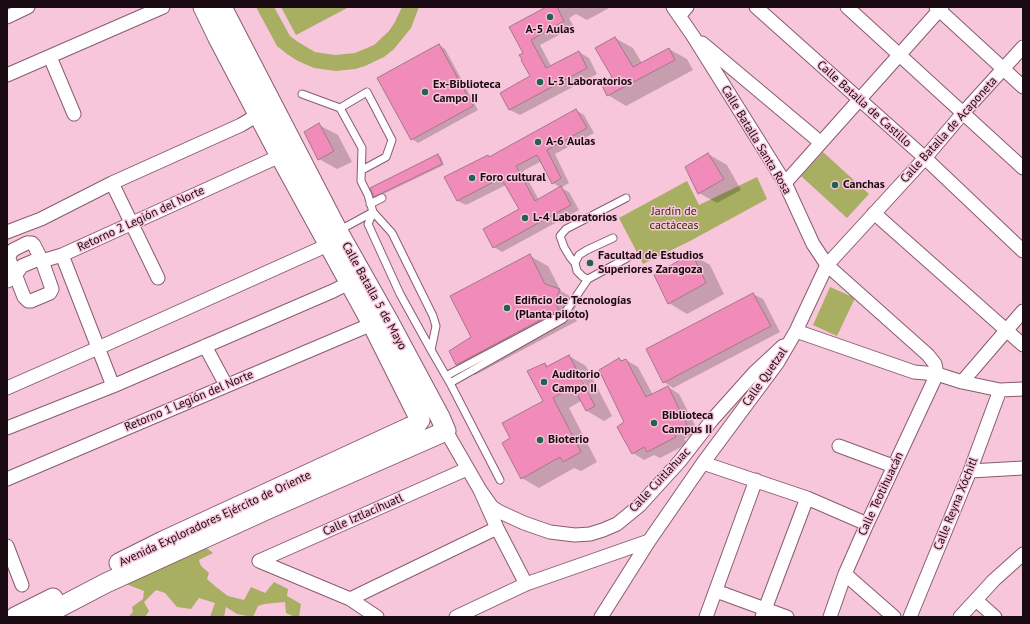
<!DOCTYPE html>
<html>
<head>
<meta charset="utf-8">
<style>
  body { margin:0 }
  #map { position:relative; width:1030px; height:624px; overflow:hidden; background:#f8c6da; font-family:"PT Sans",sans-serif }
  canvas { display:block }
  .frame { position:absolute; inset:0; border:8px solid #1a0a11; pointer-events:none }
</style>
</head>
<body>
<div id="map">
<canvas width="1030" height="624"></canvas>
<div class="frame"></div>
</div>
<script>
const g = document.querySelector('canvas').getContext('2d');
g.lineJoin = 'round';
function fill(path, color) { g.fillStyle = color; g.fill(path, 'evenodd'); }
const toPath = rows => new Path2D(rows.map(r => 'M' + r).join(''));
function strokePath(path, color, width, dash) { g.strokeStyle = color; g.lineWidth = width; g.lineCap = dash ? 'butt' : 'round'; g.setLineDash(dash || []); g.stroke(path); }
function label(font, color, halo, rows, align = 'center') {
  g.font = font + ' "PT Sans",sans-serif'; g.lineWidth = 3; g.setLineDash([]); g.textBaseline = 'middle'; g.strokeStyle = halo; g.fillStyle = color; for (const [text, x, y, turn = 0] of rows) {
    g.save(); g.translate(x, y); g.rotate((+turn || 0) * Math.PI / 180); g.textAlign = isNaN(turn) ? turn : align; if (halo) g.strokeText(text, 0, 0); g.fillText(text, 0, 0); g.restore();
  }
}
fill(toPath([
  [256,7,274,7,290,36,298,42,315,52,335,55,355,53,374,45,389,31,395,22,402,7,419,7,411,28,394,49,384,57,365,66,355,69,336,71,314,68,298,61,287,54,277,46],
  [281,7,349,7,296,35],
  [823,152,869,194,847,218,801,176],
  [757,177,767,199,690,241,643,264,619,218,687,181,699,205],
  [830,287,855,298,837,336,813,325],
  [203,545,213,553,199,560,201,566,209,573,207,579,216,587,228,596,244,600,251,587,265,593,274,582,288,589,287,596,301,604,299,617,295,617,286,613,285,602,264,604,258,606,253,617,237,614,226,607,224,617,210,617,215,603,199,598,191,609,177,607,165,593,156,590,144,602,149,611,145,617,128,617,133,612,132,607,143,599,144,591,126,584]
]), '#a8ae62');
fill(toPath([
  [548,7,611,7,587,20,576,14,569,18,574,27,540,45,551,66,579,52,589,58,597,74,520,115,510,110,501,93,531,77,524,53],
  [615,38,633,48,642,63,669,49,687,59,693,70,626,106,608,95,614,78],
  [439,45,445,49,478,110,418,143,412,139],
  [576,110,584,115,594,133,555,154,569,183,561,188,569,192,579,210,502,252,494,247,521,209,506,185,466,205,458,201,490,158],
  [542,161,553,183,561,188,539,200,523,171],
  [319,125,338,135,352,162,337,169,319,159],
  [708,154,727,165,741,190,717,203,699,193],
  [438,156,441,157,444,165,377,197,374,196],
  [692,254,710,265,724,294,687,314,669,303],
  [530,256,548,266,561,291,578,301,573,314,577,321,475,375,457,364,472,338],
  [753,294,763,299,780,332,673,388,664,382],
  [569,356,586,366,612,416,604,421,587,411,581,401,569,408,597,462,581,471,574,468,539,488,522,478,511,439,545,401,545,364,549,367],
  [579,372,591,397,589,397,577,373],
  [619,359,624,361,626,360,638,367,653,395,668,387,679,394,698,431,684,439,687,444,660,458,654,455,644,460,633,453,626,422]
]), '#0003');
const building = toPath([
  [546,7,557,7,564,21,531,40,546,68,579,51,587,68,509,110,500,93,530,76,521,60,522,59,519,55,523,53,509,27,546,7],
  [615,37,633,67,669,48,675,60,607,96,601,83,612,77,595,48,615,37],
  [439,44,473,106,411,140,377,78,439,44],
  [576,109,587,128,547,150,561,178,552,184,537,155,516,166,535,201,561,186,571,205,493,248,483,229,519,209,501,178,457,201,444,177,488,155,489,157,576,109],
  [319,123,334,151,318,160,304,132,319,123],
  [708,153,724,179,698,194,685,167,708,153],
  [438,154,442,164,374,197,370,188,438,154],
  [692,253,706,283,668,304,654,275,692,253],
  [530,254,545,284,560,289,555,303,559,310,456,365,449,351,471,337,450,296,530,254],
  [753,293,771,326,663,383,646,349,753,293],
  [569,355,595,406,586,411,573,386,553,398,581,452,563,462,560,457,521,479,502,443,510,438,502,423,543,401,527,371,545,363,546,367,569,355],
  [619,358,621,361,626,359,646,397,668,386,687,425,673,432,676,437,647,452,644,447,632,454,617,427,624,422,599,370,619,358]
]);
fill(building, '#f18bb9');
strokePath(building, '#a4778a', 1);
const lane = toPath([
  [302,94,340,108,362,148,361,181,368,195,373,212,338,231],
  [340,108,367,92,392,140,386,157,362,170],
  [370,204,382,198],
  [373,212,392,233,433,316,436,326,431,350,400,294,368,224,373,212],
  [575,263,570,257,564,247,560,236,566,229,626,198],
  [588,279,583,277,577,271,575,263,579,255,587,250,613,238],
  [562,317,588,279,627,258],
  [431,350,450,383,563,319,561,315,446,376],
  [450,383,500,480]
]);
const street = toPath([
  [673,7,693,36,785,183,813,244,827,265,928,355,935,364,937,374,867,524,845,574,830,617],
  [756,7,925,158,1023,251],
  [847,7,1023,168],
  [936,7,1023,87],
  [679,16,687,7],
  [7,17,28,7],
  [702,43,820,142],
  [50,57,74,114],
  [7,75,163,7],
  [112,183,158,278],
  [785,183,942,7],
  [874,213,1023,345],
  [7,232,41,219,112,183,241,125,259,114],
  [27,243,32,243,34,245,42,261,52,289,50,293,31,301,28,301,24,297,9,259,9,256,13,250,27,243],
  [62,255,113,386],
  [7,281,16,277,17,273,22,266,36,260,42,261,62,255,280,156],
  [796,331,914,372,937,374,962,382,1000,390,1023,389],
  [205,346,226,385],
  [962,382,1023,311],
  [7,388,98,348,319,249,327,244],
  [7,428,113,386,333,291,349,283],
  [446,431,480,490,497,528,526,584],
  [839,446,893,466],
  [703,463,807,498,867,524],
  [970,471,1023,468],
  [7,479,372,324],
  [480,490,492,507,500,512,524,523,550,532,575,535,590,534,603,530,617,524,639,506,680,461,712,420,754,373,783,346],
  [7,546,22,585],
  [259,561,467,469],
  [259,561,350,599,377,617],
  [845,574,894,617],
  [716,591,787,617],
  [350,599,497,528],
  [976,600,995,617],
  [456,617,526,584,649,541],
  [601,617,649,541,703,463,778,362,796,331,827,265,925,158,963,113,1023,47],
  [706,617,756,480],
  [762,617,807,498],
  [910,617,970,471,1000,390],
  [960,617,994,580,1023,554]
]);
const secondary = toPath([
  [119,563,163,541,410,427,417,424,420,420,372,324,280,156,218,38,203,7],
  [15,617,53,598],
  [41,617,106,583,266,510,446,431,440,417,388,320,340,235,222,7]
]);
strokePath(lane, '#875c6e', 9);
strokePath(street, '#875c6e', 15);
strokePath(secondary, '#875c6e', 21);
strokePath(lane, '#fff', 7);
strokePath(street, '#fff', 13);
strokePath(secondary, '#fff', 19);
for (const [x, y, r, color] of [
  [550,17,4,"#216251"],
  [540,82,4,"#216251"],
  [425,92,4,"#216251"],
  [538,142,4,"#216251"],
  [472,178,4,"#216251"],
  [835,185,4,"#216251"],
  [525,218,4,"#216251"],
  [590,263,4,"#216251"],
  [507,308,4,"#216251"],
  [544,382,4,"#216251"],
  [654,423,4,"#216251"],
  [540,440,4,"#216251"]
]) { const dot = new Path2D(); dot.arc(x, y, r, 0, 2 * Math.PI); g.fillStyle = color; g.fill(dot); strokePath(dot, '#f8c6da', 1.5); }
label('bold 12px', '#1a0a11', '#f8c6da', [
  ["A-5 Aulas",550,30,"center"],
  ["L-3 Laboratorios",548,82],
  ["Ex-Biblioteca",433,85],
  ["Campo II",433,99],
  ["A-6 Aulas",546,142],
  ["Foro cultural",480,178],
  ["Canchas",843,185],
  ["L-4 Laboratorios",533,218],
  ["Facultad de Estudios",598,256],
  ["Superiores Zaragoza",598,270],
  ["Edificio de Tecnologías",515,301],
  ["(Planta piloto)",515,315],
  ["Auditorio",552,375],
  ["Campo II",552,389],
  ["Biblioteca",662,416],
  ["Campus II",662,430],
  ["Bioterio",548,440]
], 'left');
label('12px', '#1a0a11', '#f8c6da', [
  ["Calle Batalla de Castillo",864,104,42],
  ["Calle Batalla de Acaponeta",949,130,-48],
  ["Calle Batalla Santa Rosa",756,140,59],
  ["Retorno 2 Legión del Norte",141,219,-25],
  ["Calle Batalla 5 de Mayo",374,296,61],
  ["Calle Quetzal",765,377,-55],
  ["Retorno 1 Legión del Norte",189,401,-23],
  ["Calle Cuitlahuac",660,480,-47],
  ["Calle Teotihuacán",881,494,-65],
  ["Calle Reyna Xóchitl",956,504,-68],
  ["Calle Iztlacihuatl",363,515,-24],
  ["Avenida Exploradores Ejército de Oriente",215,519,-25]
]);
label('12px', '#303202', '#f8c6da', [
  ["Jardín de",674,212],
  ["cactáceas",674,226]
]);
</script>
</body>
</html>
